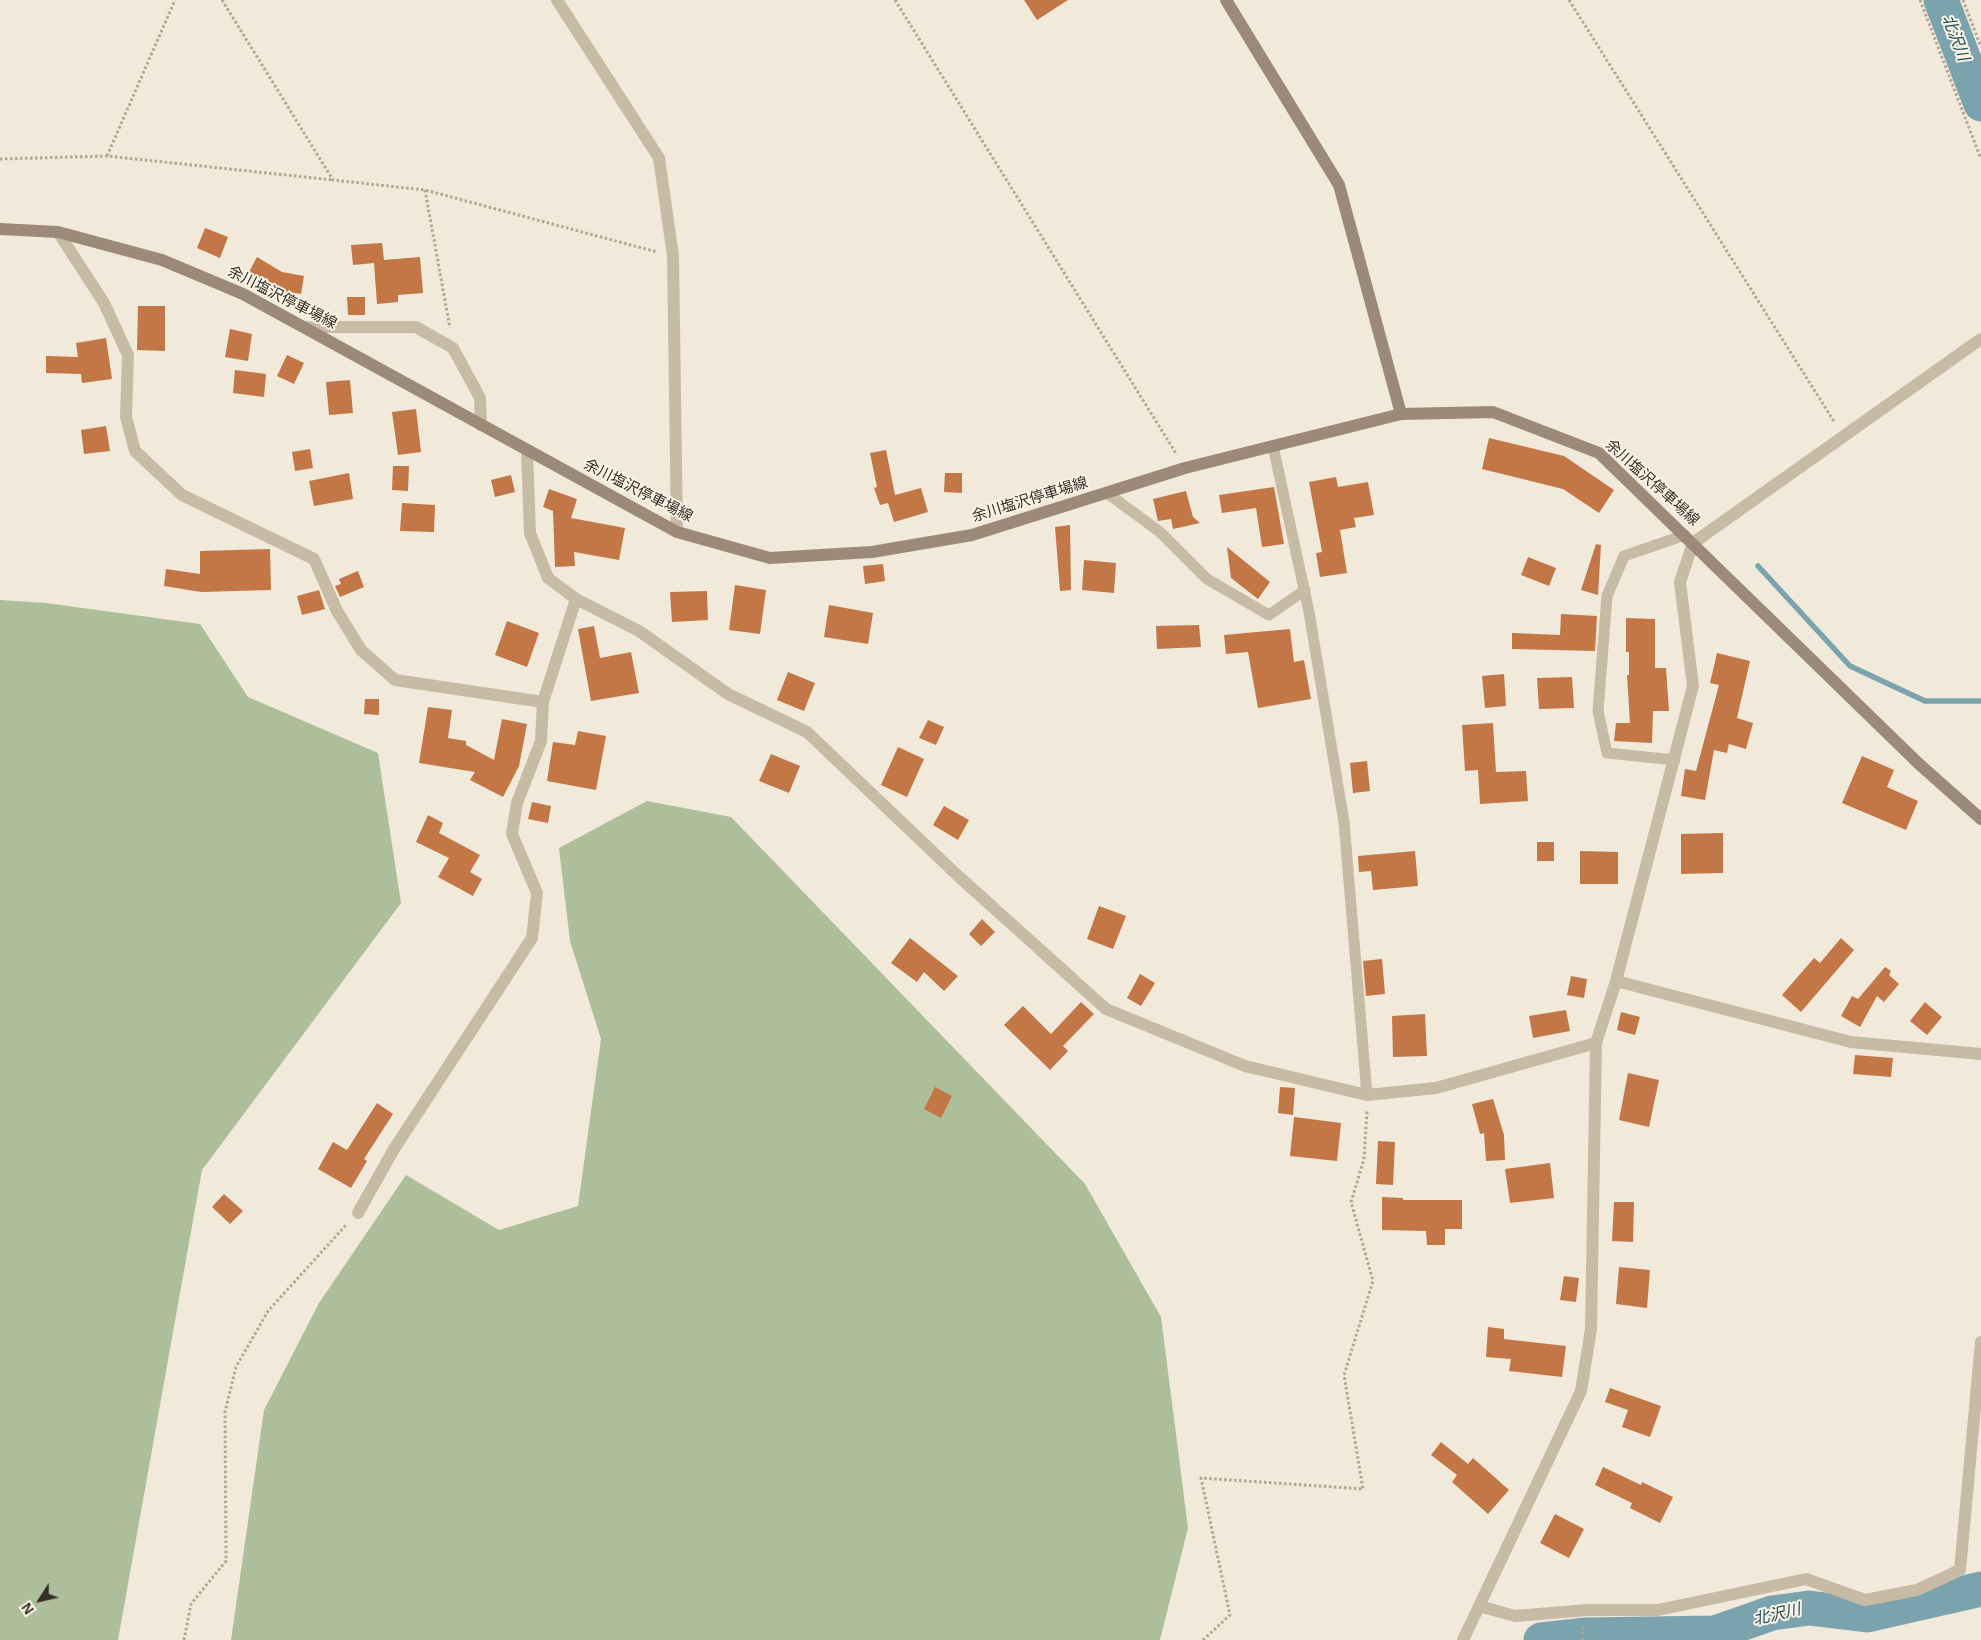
<!DOCTYPE html>
<html>
<head>
<meta charset="utf-8">
<style>
  body { margin:0 }
  #map { position:relative; width:1981px; height:1640px; overflow:hidden; background:#f1e9da; font-family:Helvetica,sans-serif }
  canvas { display:block }
  .north { position:absolute; left:15px; top:1575px; width:50px; height:50px; -webkit-text-stroke:4px #f9f3e6; paint-order:stroke; rotate:235deg; font-size:14px; font-weight:700; line-height:20px; text-align:center; color:#352d27 }
  .north::after { content:''; display:block; margin:auto; width:18px; height:22px; background:#352d27; clip-path:polygon(50% 0,100% 100%,50% 72%,0 100%) }
</style>
</head>
<body>
<div id="map">
<canvas width="1981" height="1640"></canvas>
<div class="north">N</div>
</div>
<script>
const g = document.querySelector('canvas').getContext('2d');
g.lineJoin = 'round';
function fill(path, color) { g.fillStyle = color; g.fill(path, 'evenodd'); }
const toPath = rows => new Path2D(rows.map(r => 'M' + r).join(''));
function strokePath(path, color, width, dash) { g.strokeStyle = color; g.lineWidth = width; g.lineCap = dash ? 'butt' : 'round'; g.setLineDash(dash || []); g.stroke(path); }
function label(font, color, halo, rows, align = 'center') {
  g.font = font + ' Helvetica,"Noto Sans JP",sans-serif'; g.lineWidth = 4; g.setLineDash([]); g.textBaseline = 'middle'; g.strokeStyle = halo; g.fillStyle = color; for (const [text, x, y, turn = 0] of rows) {
    g.save(); g.translate(x, y); g.rotate((+turn || 0) * Math.PI / 180); g.textAlign = isNaN(turn) ? turn : align; if (halo) g.strokeText(text, 0, 0); g.fillText(text, 0, 0); g.restore();
  }
}
fill(toPath([
  [0,600,46,603,200,624,248,697,378,753,401,903,202,1170,118,1640,0,1640],
  [647,801,731,817,1085,1184,1161,1317,1188,1528,1160,1640,231,1640,264,1410,319,1303,406,1175,499,1230,578,1206,601,1039,570,941,559,848]
]), '#adbf9a');
strokePath(toPath([
  [1758,566,1850,666,1925,701,1981,701]
]), '#7aa3ad', 5.5);
strokePath(toPath([
  [1941,0,1981,104],
  [1541,1640,1587,1635,1715,1633,1772,1613,1809,1608,1867,1615,1981,1589]
]), '#7aa3ad', 35);
fill(toPath([
  [1024,0,1068,0,1037,20],
  [205,228,228,237,220,258,197,248],
  [382,243,384,260,420,257,423,293,398,295,398,302,377,304,374,263,353,265,351,245],
  [257,257,282,272,304,276,301,294,281,291,249,272],
  [347,297,365,297,365,315,348,315],
  [138,306,165,306,165,351,137,350],
  [230,329,252,334,248,361,225,357],
  [106,338,112,379,82,383,81,374,46,373,46,356,78,357,76,343],
  [287,355,304,363,294,384,277,376],
  [235,370,266,374,264,397,233,393],
  [350,380,353,413,329,415,326,382],
  [416,409,421,452,398,455,392,412],
  [106,426,110,451,84,454,81,430],
  [1489,438,1564,456,1614,490,1599,513,1563,489,1482,469],
  [310,449,313,468,295,471,292,452],
  [886,450,895,495,921,488,928,512,894,522,888,503,880,505,874,488,877,487,870,453],
  [393,466,409,466,408,491,392,490],
  [349,473,353,499,314,506,309,481],
  [945,473,962,473,962,493,944,492],
  [511,475,515,492,495,497,491,480],
  [1336,477,1338,487,1368,482,1374,515,1354,518,1356,527,1340,530,1347,573,1320,577,1316,553,1322,552,1309,482],
  [1274,487,1284,544,1262,547,1256,508,1222,513,1219,495],
  [549,489,577,499,571,518,625,528,619,560,574,552,575,566,555,567,553,511,543,507],
  [1186,491,1193,517,1200,523,1173,529,1171,519,1158,521,1153,499],
  [402,503,435,505,434,532,400,531],
  [1070,525,1071,590,1060,591,1055,527],
  [1596,544,1601,545,1598,595,1581,590],
  [1227,547,1270,582,1258,599,1231,578],
  [270,549,271,590,201,592,164,586,166,569,200,574,200,551],
  [1528,557,1556,568,1549,586,1521,575],
  [1084,560,1116,563,1114,593,1082,590],
  [883,564,885,581,865,584,863,566],
  [358,571,364,587,340,597,335,586,341,584,339,579],
  [735,585,766,590,760,634,729,630],
  [319,590,325,609,302,615,297,596],
  [707,591,708,620,672,622,670,592],
  [829,605,873,613,868,644,824,637],
  [1561,614,1597,616,1595,651,1512,649,1512,633,1560,635],
  [1626,618,1655,619,1655,668,1666,668,1669,711,1653,711,1652,743,1614,741,1616,723,1630,723,1627,675,1629,675,1629,652,1626,652],
  [507,621,539,633,527,667,495,655],
  [1199,625,1201,647,1157,649,1156,626],
  [594,626,600,658,631,652,639,693,591,701,578,629],
  [1290,629,1294,662,1304,660,1311,699,1258,708,1248,652,1226,654,1224,635],
  [1717,653,1750,661,1737,718,1753,723,1746,749,1729,744,1727,753,1714,750,1705,800,1681,796,1685,769,1696,771,1719,685,1710,683],
  [788,672,815,683,804,711,777,700],
  [1504,674,1506,706,1485,708,1482,676],
  [1572,677,1574,708,1539,709,1537,678],
  [365,699,379,699,379,715,364,714],
  [428,707,452,710,448,738,466,741,466,745,494,760,502,719,527,724,519,766,503,797,470,780,475,772,419,763],
  [928,720,944,727,936,745,919,738],
  [1493,723,1496,772,1526,771,1528,801,1480,804,1478,770,1465,771,1462,725],
  [578,731,606,736,596,790,547,781,553,742,575,745],
  [898,747,924,759,907,797,881,785],
  [771,754,800,766,789,793,759,781],
  [1862,756,1894,770,1887,787,1918,801,1906,830,1842,803],
  [1367,761,1370,791,1353,793,1350,763],
  [532,802,551,806,548,823,528,819],
  [944,806,969,820,958,840,933,825],
  [428,815,443,823,439,833,480,855,470,872,482,879,473,896,438,877,449,858,416,842],
  [1723,833,1723,873,1681,874,1681,834],
  [1537,842,1554,842,1554,861,1537,861],
  [1415,851,1418,886,1373,890,1371,871,1359,872,1358,856],
  [1580,851,1618,852,1618,884,1580,884],
  [1099,906,1126,916,1113,949,1087,939],
  [982,919,995,932,981,946,969,934],
  [910,938,958,976,944,991,924,972,917,982,891,963],
  [1841,938,1854,950,1801,1012,1782,995,1814,958,1820,963],
  [1382,959,1385,994,1366,996,1363,961],
  [1885,967,1891,971,1889,975,1899,984,1884,1002,1877,996,1860,1027,1841,1016,1852,996,1858,999],
  [1140,974,1155,983,1141,1006,1127,998],
  [1571,976,1587,979,1584,998,1567,995],
  [1081,1002,1094,1014,1063,1046,1068,1051,1050,1070,1004,1025,1023,1006,1051,1034],
  [1925,1002,1942,1017,1927,1035,1910,1021],
  [1566,1010,1570,1031,1533,1038,1529,1016],
  [1621,1012,1640,1017,1635,1035,1617,1030],
  [1425,1014,1427,1056,1393,1057,1392,1016],
  [1855,1055,1893,1058,1891,1077,1853,1074],
  [1628,1073,1659,1080,1649,1127,1619,1120],
  [935,1087,952,1096,941,1118,924,1109],
  [1280,1087,1295,1088,1293,1115,1278,1113],
  [1493,1099,1504,1135,1505,1160,1486,1161,1484,1133,1480,1134,1472,1104],
  [377,1103,393,1114,364,1159,367,1161,351,1188,318,1169,333,1142,347,1150],
  [1294,1117,1341,1123,1337,1161,1290,1156],
  [1378,1141,1395,1142,1393,1185,1376,1184],
  [1550,1163,1554,1198,1510,1203,1505,1169],
  [224,1194,243,1211,230,1224,212,1207],
  [1382,1197,1403,1198,1403,1200,1462,1200,1462,1229,1445,1229,1445,1245,1427,1245,1426,1231,1382,1230],
  [1614,1202,1634,1202,1633,1242,1612,1241],
  [1619,1267,1650,1270,1647,1308,1616,1304],
  [1564,1276,1579,1278,1576,1302,1560,1300],
  [1488,1327,1504,1329,1504,1339,1566,1346,1562,1377,1509,1371,1511,1359,1486,1357],
  [1610,1388,1661,1406,1650,1437,1622,1427,1628,1410,1605,1402],
  [1441,1442,1468,1464,1473,1458,1509,1490,1488,1514,1452,1482,1457,1475,1431,1455],
  [1603,1467,1641,1485,1642,1482,1673,1497,1660,1523,1630,1508,1632,1503,1595,1485],
  [1555,1514,1584,1529,1569,1558,1540,1543]
]), '#c37746');
strokePath(toPath([
  [222,0,333,180,425,190,657,252],
  [895,0,1177,455],
  [1569,0,1835,423],
  [1920,0,1981,159],
  [1963,0,1981,47],
  [107,156,175,0],
  [0,159,107,156,333,180],
  [425,190,450,328],
  [184,1640,191,1604,226,1561,225,1412,236,1367,268,1311,347,1224],
  [1203,1640,1230,1615,1201,1478,1363,1489,1344,1375,1373,1281,1351,1202,1364,1159,1367,1111],
  [1582,1640,1584,1625]
]), '#b4a591', 3, [2.5, 2.5]);
strokePath(toPath([
  [1273,446,1309,612,1344,822,1367,1095],
  [1107,493,1160,532,1207,579,1269,615,1305,590],
  [1675,760,1607,753,1598,711,1607,596,1624,556,1685,535]
]), '#c8bba6', 11);
strokePath(toPath([
  [557,0,659,158,673,256,677,532],
  [58,232,104,303,128,355,126,417,135,451,182,495,314,559,337,611,361,650,395,680,543,702],
  [304,327,416,327,453,348,480,398,481,425],
  [527,451,530,533,548,578,576,599,639,631,728,694,807,732,956,874,1106,1009,1245,1066,1367,1095,1436,1088,1596,1043],
  [1616,981,1851,1042,1981,1054],
  [358,1213,394,1149,532,938,537,893,512,834,517,803,541,741,543,702,576,599],
  [1479,1606,1515,1616,1587,1610,1658,1610,1806,1579,1865,1600,1917,1590,1960,1570,1981,1342],
  [1463,1640,1581,1391,1591,1329,1596,1043,1616,981,1693,686,1680,582,1693,543,1981,339]
]), '#c8bba6', 12);
strokePath(toPath([
  [1226,0,1339,185,1401,414],
  [0,229,58,232,162,260,243,294,677,532,770,558,872,552,972,535,1185,468,1401,414,1493,412,1599,453,1918,763,1981,819]
]), '#9c8a78', 12);
label('15px', '#352d27', '#f9f3e6', [
  ["余川塩沢停車場線",282,298,27],
  ["余川塩沢停車場線",1652,483,42],
  ["余川塩沢停車場線",638,491,27],
  ["余川塩沢停車場線",1030,500,-17]
]);
label('italic 16px', '#1e4955', '#f9f3e6', [
  ["北沢川",1955,38,69],
  ["北沢川",1777,1615,-13]
]);
</script>
</body>
</html>
